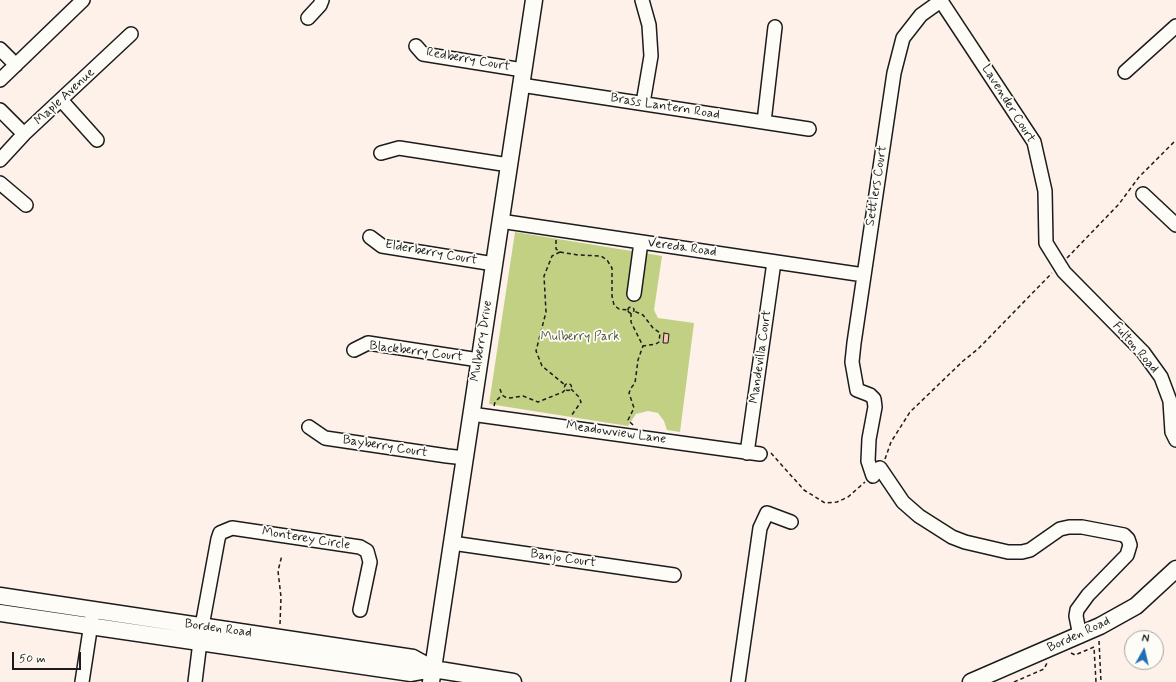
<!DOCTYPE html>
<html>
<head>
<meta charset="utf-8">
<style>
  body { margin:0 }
  #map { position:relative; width:1176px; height:682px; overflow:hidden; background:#fdf1e9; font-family:Mynerve,sans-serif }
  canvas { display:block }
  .north { position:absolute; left:1124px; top:630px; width:40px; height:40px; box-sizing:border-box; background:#fdfcf7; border:1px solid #a3a29f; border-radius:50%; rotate:8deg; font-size:11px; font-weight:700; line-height:16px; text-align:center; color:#1c1c1c }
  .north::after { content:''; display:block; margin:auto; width:14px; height:18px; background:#1f6fb2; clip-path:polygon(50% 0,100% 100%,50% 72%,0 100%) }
  .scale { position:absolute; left:12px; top:652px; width:69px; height:18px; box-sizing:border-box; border:2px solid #1c1c1c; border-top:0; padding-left:5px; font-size:12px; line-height:14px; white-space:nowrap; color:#1c1c1c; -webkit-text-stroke:3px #fdfcf7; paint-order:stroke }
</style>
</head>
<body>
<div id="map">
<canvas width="1176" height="682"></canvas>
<div class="north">N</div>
<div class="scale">50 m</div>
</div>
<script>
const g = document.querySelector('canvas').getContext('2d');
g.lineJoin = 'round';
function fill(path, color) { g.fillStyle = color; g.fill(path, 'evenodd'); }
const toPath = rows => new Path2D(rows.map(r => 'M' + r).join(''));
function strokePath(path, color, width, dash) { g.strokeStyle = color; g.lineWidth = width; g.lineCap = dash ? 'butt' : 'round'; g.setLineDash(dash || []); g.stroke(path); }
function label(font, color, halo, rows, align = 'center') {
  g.font = font + ' Mynerve,sans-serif'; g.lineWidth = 3.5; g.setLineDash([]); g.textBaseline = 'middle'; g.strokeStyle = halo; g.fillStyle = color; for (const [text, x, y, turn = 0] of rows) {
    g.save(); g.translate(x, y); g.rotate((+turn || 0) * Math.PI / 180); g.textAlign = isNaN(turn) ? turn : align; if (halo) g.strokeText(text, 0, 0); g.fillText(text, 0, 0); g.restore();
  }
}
fill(toPath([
  [515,232,662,256,654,310,658,318,694,323,680,432,667,430,664,421,658,413,648,411,636,414,628,426,489,404]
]), '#c2d084');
const building = toPath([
  [664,333,669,334,668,343,663,343,664,333]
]);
fill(building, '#fbc3b1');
strokePath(building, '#1c1c1c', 1);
const minor = toPath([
  [642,0,649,25,651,56,643,103],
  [941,1,1034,142,1045,191,1046,243,1064,272,1143,352,1161,377,1170,401,1172,432,1176,440],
  [308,18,320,5,322,0],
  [416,46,423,54,523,70],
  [0,49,16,65],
  [1125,72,1176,26],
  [0,80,83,0],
  [521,85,809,129],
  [62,101,97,140],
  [0,110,24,134],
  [764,122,775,27],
  [381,153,399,148,509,165],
  [0,160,24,134,131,34],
  [0,183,26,205],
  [1143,194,1176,225],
  [500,221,864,275],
  [370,237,382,246,494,264],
  [634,294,641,242],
  [354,350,368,343,479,360],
  [471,414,760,454],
  [309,427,325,438,447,456,465,458],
  [747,453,774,262],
  [880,468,903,502,919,516,952,537,965,542,1008,552,1022,552,1030,550,1060,529,1069,527,1082,527,1124,535,1128,539,1130,545,1127,555,1088,595,1077,610,1076,616,1080,636],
  [873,476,868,461,869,439,875,407,874,399,870,395,857,390,852,362,854,343,894,73,903,38,921,15,942,0],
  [452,543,674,575],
  [82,682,92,617],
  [195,682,202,626,218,539,220,533,232,528,360,547,367,551,370,562,360,610],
  [738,682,760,528,767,513,791,522]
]);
const major = toPath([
  [0,596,413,658,433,669,513,682],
  [0,613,411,673,433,669],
  [431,682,534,0],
  [971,682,1100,626,1136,606,1176,569]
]);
strokePath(minor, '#1c1c1c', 16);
strokePath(major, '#1c1c1c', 19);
strokePath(toPath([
  [556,240,556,249,560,252,578,255,601,256,607,260,612,268,612,296,614,305,619,309,628,310],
  [560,252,552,256,544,276,546,312,536,351,542,366,565,385],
  [1067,258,1119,204,1139,177,1176,140],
  '628 310a3 3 0 1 1 6 0a3 3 0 1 1-6 0Z',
  [631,313,631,322,643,346,656,344,659,342,660,333,653,328,643,315,634,311],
  '564.5 387a3.5 3.5 0 1 1 7 0a3.5 3.5 0 1 1-7 0Z',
  [500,389,502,395,505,397,510,398,523,396,538,402,563,392,566,389],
  [571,389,579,397,581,402,571,416],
  [494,406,495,402,502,395],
  [633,425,628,420,634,408,629,393,631,388,635,383,638,360,643,346],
  [771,453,804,490,825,503,837,502,848,497,865,482],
  [885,459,891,442,910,412,963,361,978,349,1052,273],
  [280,624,281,597,278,571,282,555],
  [1099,641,1101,682],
  [1071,653,1075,655,1094,647,1096,682],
  [1014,682,1044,669,1047,663]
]), '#1c1c1c', 1.5, [4, 3]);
strokePath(minor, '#fdfcf7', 13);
strokePath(major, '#fdfcf7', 16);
label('13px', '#1c1c1c', '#fdfcf7', [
  ["Redberry Court",468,60,10],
  ["Maple Avenue",65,97,-43],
  ["Lavender Court",1008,104,58],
  ["Brass Lantern Road",665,107,9],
  ["Settlers Court",877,186,-81],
  ["Vereda Road",682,248,8],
  ["Elderberry Court",431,253,10],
  ["Mulberry Drive",482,341,-81],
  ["Fulton Road",1135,348,49],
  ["Blackberry Court",416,352,7],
  ["Mandevilla Court",761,357,-82],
  ["Meadowview Lane",616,433,8],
  ["Bayberry Court",385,447,9],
  ["Monterey Circle",306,539,9],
  ["Banjo Court",563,559,8],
  ["Borden Road",218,629,8],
  ["Borden Road",1079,635,-25]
]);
label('13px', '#565b40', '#fdfcf7', [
  ["Mulberry Park",580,337]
]);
</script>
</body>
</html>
